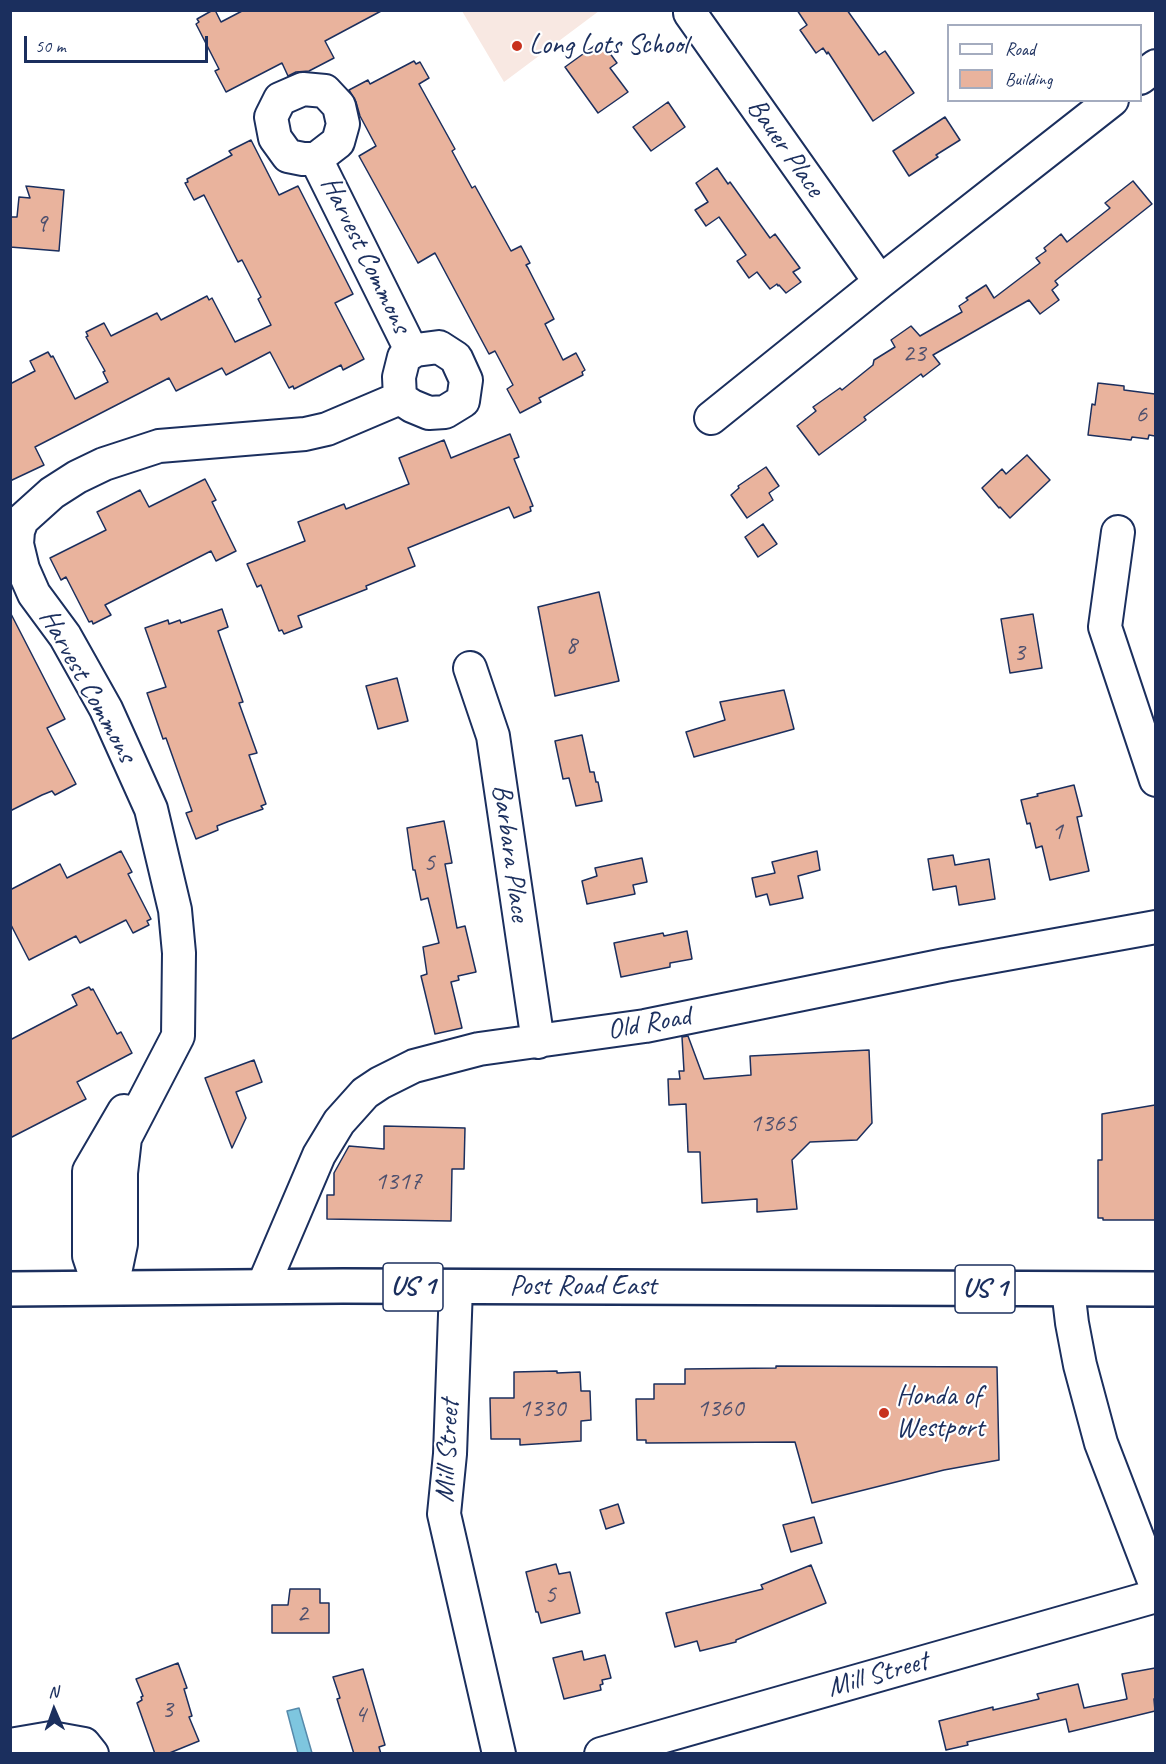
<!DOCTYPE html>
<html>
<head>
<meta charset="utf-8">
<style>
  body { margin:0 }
  #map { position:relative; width:1166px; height:1764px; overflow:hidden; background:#fff; font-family:Caveat,sans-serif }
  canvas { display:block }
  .frame { position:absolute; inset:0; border:12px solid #1b2f5e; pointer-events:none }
  .legend { position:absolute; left:947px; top:24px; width:195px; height:78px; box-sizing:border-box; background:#fff; border:2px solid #a4acbf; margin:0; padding:8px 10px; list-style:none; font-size:18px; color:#1b2f5e }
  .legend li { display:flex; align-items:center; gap:12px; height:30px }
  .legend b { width:30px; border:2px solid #a4acbf }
  .north { position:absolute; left:24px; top:1680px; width:60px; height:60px; -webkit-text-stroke:4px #fff; paint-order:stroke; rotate:358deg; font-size:16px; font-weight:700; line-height:24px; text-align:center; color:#1b2f5e }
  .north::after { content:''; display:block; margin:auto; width:21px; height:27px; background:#1b2f5e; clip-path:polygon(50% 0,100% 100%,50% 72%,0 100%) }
  .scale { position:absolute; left:24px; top:36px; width:184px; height:27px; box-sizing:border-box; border:3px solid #1b2f5e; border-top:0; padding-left:8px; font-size:18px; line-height:21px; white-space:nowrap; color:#1b2f5e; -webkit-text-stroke:4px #fff; paint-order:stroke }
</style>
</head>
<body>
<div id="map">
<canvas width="1166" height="1764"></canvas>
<div class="frame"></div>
<ul class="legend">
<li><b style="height:8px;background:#fff"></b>Road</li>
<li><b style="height:16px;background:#e9b39d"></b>Building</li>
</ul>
<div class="north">N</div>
<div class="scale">50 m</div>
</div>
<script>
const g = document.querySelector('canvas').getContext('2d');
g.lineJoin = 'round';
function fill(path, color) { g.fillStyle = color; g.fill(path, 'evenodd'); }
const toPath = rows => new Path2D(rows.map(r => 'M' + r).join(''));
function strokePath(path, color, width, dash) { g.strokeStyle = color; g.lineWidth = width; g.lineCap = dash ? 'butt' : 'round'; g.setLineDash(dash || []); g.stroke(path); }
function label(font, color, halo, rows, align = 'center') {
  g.font = font + ' Caveat,sans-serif'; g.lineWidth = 4.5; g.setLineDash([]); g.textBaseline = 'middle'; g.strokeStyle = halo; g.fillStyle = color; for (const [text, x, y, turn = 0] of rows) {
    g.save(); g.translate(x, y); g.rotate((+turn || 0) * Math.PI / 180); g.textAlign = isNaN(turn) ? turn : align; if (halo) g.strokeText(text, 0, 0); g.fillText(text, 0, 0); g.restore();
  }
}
fill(toPath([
  [462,11,599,11,504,82]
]), '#f8e8e2');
const water = toPath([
  [299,1708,312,1753,298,1753,287,1711,299,1708]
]);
fill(water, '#7ec6df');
strokePath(water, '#568aab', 1.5);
const building = toPath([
  [213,10,215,10,221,22,244,10,383,10,325,41,334,58,309,71,296,72,288,76,282,63,226,92,215,71,219,69,196,24,199,22,197,19,213,10],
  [797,10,847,10,879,55,885,51,914,93,873,121,828,52,827,54,823,48,816,53,800,30,807,25,797,10],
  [601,41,617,63,610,68,628,92,598,113,565,67,601,41],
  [414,61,416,64,420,62,429,78,419,84,455,149,452,151,472,188,475,186,511,251,521,246,530,263,526,265,528,268,554,319,545,324,563,360,576,353,585,370,582,372,583,375,539,398,541,402,520,413,507,389,513,385,495,351,489,354,435,253,418,263,359,156,376,146,360,116,356,102,349,90,368,80,370,84,414,61],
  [668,102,685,127,651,151,633,127,668,102],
  [945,117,960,140,936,155,938,157,909,176,893,151,945,117],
  [251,140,279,195,298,186,353,294,335,303,364,359,343,370,341,365,294,389,293,386,289,388,270,352,226,375,222,368,176,391,169,378,35,447,44,465,10,481,10,384,35,371,30,361,48,352,51,357,53,356,75,399,108,382,103,372,105,371,86,337,88,336,86,332,104,323,111,336,157,313,161,320,207,296,209,300,212,298,235,342,271,325,258,299,261,297,242,260,238,262,204,195,194,200,185,183,188,182,187,179,232,155,229,151,251,140],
  [717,168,728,184,730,182,770,238,775,234,800,268,793,272,801,282,786,293,779,285,778,286,777,284,770,289,757,272,749,278,737,261,746,255,719,217,706,226,695,210,708,202,696,183,717,168],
  [1133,181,1152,204,1055,281,1058,285,1052,290,1059,300,1040,314,1029,300,933,355,940,364,923,377,921,374,864,417,866,420,819,455,797,426,816,411,813,407,840,388,842,390,873,365,874,360,895,347,891,340,911,326,920,336,962,312,959,306,968,300,966,298,986,285,994,298,1040,263,1036,258,1046,251,1044,248,1061,234,1067,242,1110,208,1105,203,1133,181],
  [26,186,64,190,59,251,10,247,10,217,17,217,19,197,30,198,26,186],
  [1098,383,1124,386,1124,390,1155,394,1155,436,1149,435,1148,439,1132,437,1131,440,1088,435,1092,404,1095,405,1098,383],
  [510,434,519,457,514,459,533,506,530,507,531,511,514,518,509,507,408,548,415,566,366,586,367,589,298,616,302,627,284,634,282,630,279,631,261,585,257,587,247,564,305,541,298,522,344,504,346,509,409,484,399,458,444,440,451,458,510,434],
  [1027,455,1050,480,1010,518,1000,507,999,508,982,488,1002,469,1006,474,1027,455],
  [766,467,779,486,769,493,773,500,747,518,731,495,739,488,738,486,766,467],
  [205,479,216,500,212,502,236,551,216,561,211,551,105,605,111,615,93,624,92,621,89,622,66,577,61,580,50,558,106,530,97,512,140,490,149,507,205,479],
  [763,524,777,544,758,557,745,537,763,524],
  [599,592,619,681,555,696,538,607,599,592],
  [222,609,228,627,218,631,243,702,239,703,257,753,249,755,266,804,261,806,263,809,227,822,217,826,218,830,196,839,186,813,192,811,166,738,163,739,147,693,166,687,145,628,168,620,169,624,180,620,181,623,222,609],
  [10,612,65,719,47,728,76,784,55,795,52,791,42,795,10,811,10,612],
  [1033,614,1042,668,1010,673,1001,619,1033,614],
  [397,678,408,721,378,729,366,686,397,678],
  [784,690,794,729,694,757,686,732,725,720,720,702,784,690],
  [582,735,590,772,594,772,596,782,598,782,602,801,576,806,569,778,563,779,555,741,582,735],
  [1074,785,1082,816,1077,817,1089,871,1050,880,1042,846,1036,848,1030,823,1027,824,1021,800,1038,796,1037,794,1074,785],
  [444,821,452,863,445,864,457,928,465,926,476,972,458,976,459,980,451,982,462,1028,435,1034,421,976,427,974,423,947,439,943,428,898,421,900,415,870,413,870,407,828,444,821],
  [121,851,132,872,128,874,151,919,147,921,149,925,133,933,126,920,80,943,76,936,29,960,10,923,10,890,60,864,67,878,121,851],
  [817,851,820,870,798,876,803,898,770,905,767,894,756,897,752,878,775,873,772,862,817,851],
  [953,855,955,865,989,859,995,899,959,905,956,886,933,890,928,859,953,855],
  [642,858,647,882,633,885,635,894,587,904,582,881,597,876,595,868,642,858],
  [687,931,692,959,670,963,670,967,621,977,614,943,663,933,664,936,687,931],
  [89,987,91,990,93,989,117,1034,121,1032,132,1053,77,1082,86,1099,10,1138,10,1040,77,1005,72,995,89,987],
  [688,1036,704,1079,751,1075,750,1056,869,1050,872,1123,857,1140,810,1142,792,1160,797,1209,757,1212,757,1199,702,1203,700,1152,688,1152,686,1104,669,1105,668,1079,680,1079,679,1071,684,1071,682,1037,688,1036],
  [254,1060,262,1082,236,1092,246,1118,232,1148,205,1078,254,1060],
  [1155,1105,1155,1220,1103,1220,1103,1218,1098,1218,1098,1160,1102,1160,1102,1114,1155,1105],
  [384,1126,465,1128,464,1169,452,1169,451,1221,327,1219,327,1195,334,1195,334,1173,349,1146,384,1149,384,1126],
  [776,1366,997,1367,999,1460,944,1470,812,1503,795,1442,646,1443,646,1440,637,1440,636,1399,654,1399,654,1384,685,1384,685,1369,776,1368,776,1366],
  [557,1371,557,1373,580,1372,581,1391,590,1391,591,1420,581,1421,581,1441,520,1445,520,1439,491,1439,490,1398,514,1398,514,1372,557,1371],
  [618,1504,624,1523,606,1529,600,1510,618,1504],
  [814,1517,822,1543,791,1552,783,1525,814,1517],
  [556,1564,559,1574,570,1572,580,1613,541,1623,538,1612,536,1612,526,1572,556,1564],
  [811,1565,826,1603,736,1640,736,1642,700,1651,697,1641,675,1647,666,1613,763,1589,761,1585,811,1565],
  [290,1589,320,1589,320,1603,329,1603,329,1633,272,1633,272,1605,288,1605,290,1589],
  [582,1651,584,1660,605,1655,611,1678,602,1680,603,1684,600,1685,601,1690,564,1699,553,1658,582,1651],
  [178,1663,187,1688,184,1689,192,1716,189,1717,199,1741,167,1754,155,1754,137,1703,142,1700,141,1697,143,1696,136,1679,178,1663],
  [1155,1668,1155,1698,1154,1699,1155,1711,1069,1732,1066,1719,967,1742,968,1745,946,1750,939,1721,993,1707,993,1710,1039,1699,1037,1694,1078,1684,1084,1708,1127,1699,1122,1674,1155,1668],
  [363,1669,385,1745,379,1747,381,1754,354,1754,337,1699,340,1698,333,1677,363,1669]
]);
fill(building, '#e9b39d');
strokePath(building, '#1b2f5e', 1.5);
const minor = toPath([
  [690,13,880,282],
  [1140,78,1156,66],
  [316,159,338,142,343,124,339,106,325,91,303,89,280,99,271,117,275,138,288,156,303,159,316,159,412,352],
  [711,418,880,282,1112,100],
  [1118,532,1105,627,1156,780],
  [470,668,493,736,538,1042],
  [263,1286,319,1155,339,1122,365,1093,380,1083,414,1066,479,1049,645,1026,945,965,1156,927],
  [456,1287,450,1454,444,1514,499,1754],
  [105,1288,116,1268,121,1244,121,1173,125,1138,178,1036,179,953,175,910,151,809,106,709,65,636,34,594,23,569,17,544,18,531,22,520,52,493,77,477,104,464,159,446,305,434,327,429,400,398,399,377,404,357,416,350,439,347,456,358,466,380,463,401,445,412,429,413,412,406,400,398],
  [105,1288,93,1268,89,1256,89,1171,124,1111],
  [1068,1289,1072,1323,1080,1365,1101,1443,1156,1586],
  [10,1745,51,1738,84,1744,92,1754],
  [601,1754,1156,1596]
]);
const major = toPath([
  [10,1289,343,1286,1156,1289]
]);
strokePath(minor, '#1b2f5e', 36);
strokePath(major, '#1b2f5e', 38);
strokePath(minor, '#fff', 32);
strokePath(major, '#fff', 33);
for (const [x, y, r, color] of [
  [517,46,6,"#c8321e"],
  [884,1413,6,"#c8321e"]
]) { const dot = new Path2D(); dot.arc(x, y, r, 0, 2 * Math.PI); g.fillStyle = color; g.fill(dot); strokePath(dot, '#fff', 2); }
label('26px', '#4e506e', null, [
  ["9",41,224],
  ["23",914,354],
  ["6",1141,415],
  ["8",571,646],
  ["3",1019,653],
  ["1",1057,832],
  ["5",429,863],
  ["1365",773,1124],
  ["1317",398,1182],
  ["1330",542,1409],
  ["1360",720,1409],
  ["5",550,1595],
  ["2",302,1614],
  ["3",167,1710],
  ["4",360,1715]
]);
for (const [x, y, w] of [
  [413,1287,60],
  [985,1289,60]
]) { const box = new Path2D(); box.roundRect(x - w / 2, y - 24, w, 48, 4.5); g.fillStyle = '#fff'; g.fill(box); strokePath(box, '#1b2f5e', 1.5); }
label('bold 27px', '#1b2f5e', null, [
  ["US 1",413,1287],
  ["US 1",985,1289]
]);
label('28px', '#1b2f5e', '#fff', [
  ["Long Lots School",529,46],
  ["Honda of",896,1397],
  ["Westport",896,1429]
], 'left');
label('28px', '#1b2f5e', '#fff', [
  ["Bauer Place",785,148,55],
  ["Harvest Commons",365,255,64],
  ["Harvest Commons",87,686,61],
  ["Barbara Place",510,853,82],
  ["Old Road",649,1024,-10],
  ["Post Road East",583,1287],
  ["Mill Street",448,1451,-87],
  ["Mill Street",878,1675,-16]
]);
</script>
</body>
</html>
